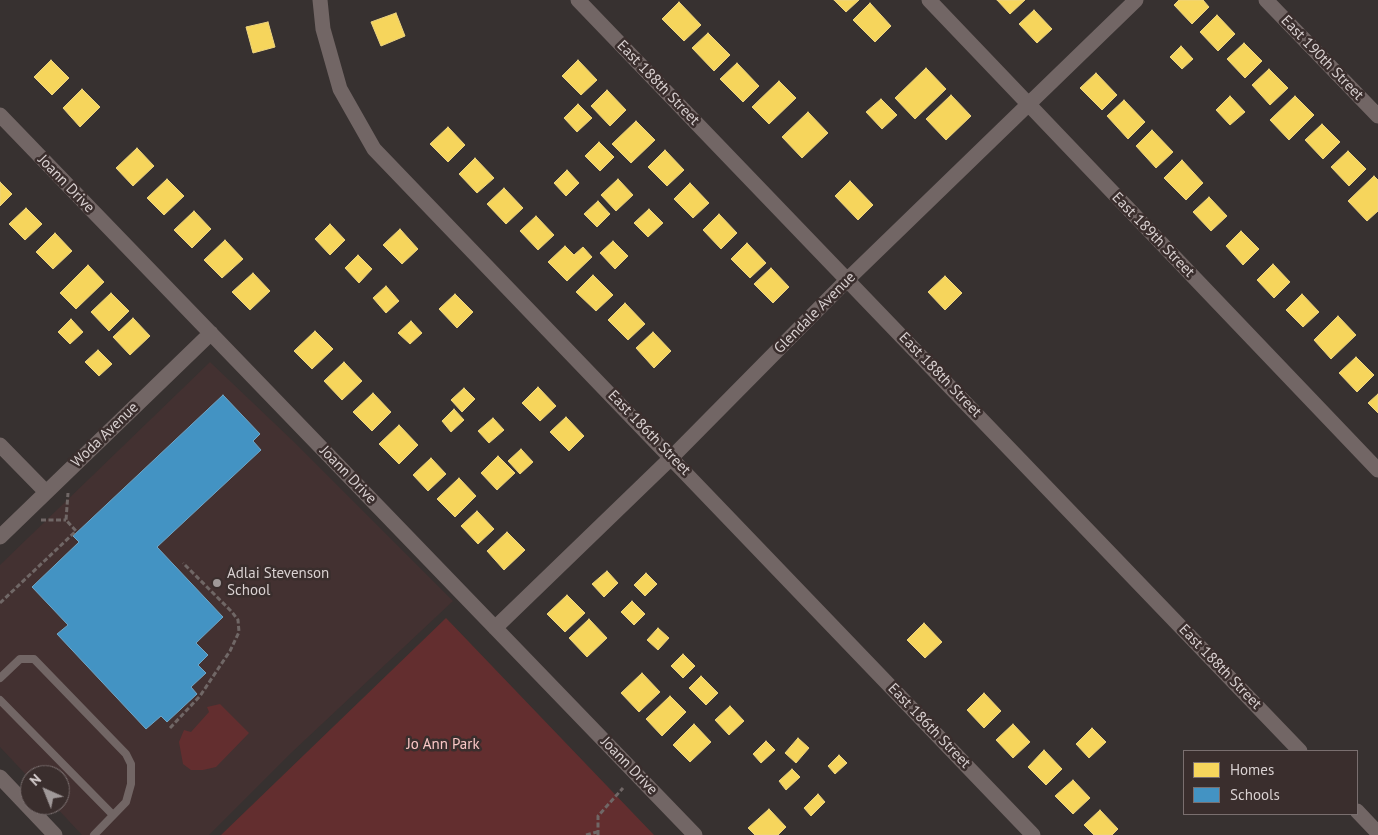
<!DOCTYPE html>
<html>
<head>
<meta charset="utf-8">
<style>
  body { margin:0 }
  #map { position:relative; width:1378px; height:835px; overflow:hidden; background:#373130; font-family:"PT Sans",sans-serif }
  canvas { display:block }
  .legend { position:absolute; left:1183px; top:750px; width:175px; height:65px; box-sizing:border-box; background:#3a2e2d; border:1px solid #7a6f6f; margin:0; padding:6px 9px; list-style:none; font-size:15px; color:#d9d1d1 }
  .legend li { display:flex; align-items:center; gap:10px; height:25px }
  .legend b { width:25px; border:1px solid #7a6f6f }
  .north { position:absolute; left:20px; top:765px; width:50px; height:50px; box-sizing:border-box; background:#3a2e2d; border:1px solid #7a6f6f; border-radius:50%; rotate:316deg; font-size:14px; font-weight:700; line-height:20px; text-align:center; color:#d9d1d1 }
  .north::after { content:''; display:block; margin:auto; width:18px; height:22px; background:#a09999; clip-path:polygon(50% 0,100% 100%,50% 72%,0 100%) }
</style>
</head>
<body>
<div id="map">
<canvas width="1378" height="835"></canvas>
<ul class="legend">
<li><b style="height:14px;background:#f6d55c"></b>Homes</li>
<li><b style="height:14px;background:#4393c3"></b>Schools</li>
</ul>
<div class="north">N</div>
</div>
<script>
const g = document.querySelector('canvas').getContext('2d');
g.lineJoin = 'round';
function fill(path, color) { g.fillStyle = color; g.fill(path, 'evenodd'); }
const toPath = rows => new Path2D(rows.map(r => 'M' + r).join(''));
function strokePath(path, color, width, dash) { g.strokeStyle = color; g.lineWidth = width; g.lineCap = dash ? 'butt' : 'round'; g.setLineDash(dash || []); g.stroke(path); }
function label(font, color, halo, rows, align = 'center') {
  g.font = font + ' "PT Sans",sans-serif'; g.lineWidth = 5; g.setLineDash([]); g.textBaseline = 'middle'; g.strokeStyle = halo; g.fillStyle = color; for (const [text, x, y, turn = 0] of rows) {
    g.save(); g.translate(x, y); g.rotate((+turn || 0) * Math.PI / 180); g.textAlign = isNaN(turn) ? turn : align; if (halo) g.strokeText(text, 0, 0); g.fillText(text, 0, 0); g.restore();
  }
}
fill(toPath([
  [210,362,293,441,453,601,291,753,209,835,82,835,54,805,60,805,60,775,30,775,30,779,0,747,0,565]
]), '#433131');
fill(toPath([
  [446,618,654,835,221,835],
  [220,704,249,733,216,767,203,770,191,770,183,764,179,742,184,730,191,732,209,712,207,707]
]), '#632e2f');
const homes = toPath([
  [834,0,859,0,846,12,834,0],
  [997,0,1025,0,1010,14,997,0],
  [1179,0,1203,0,1209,7,1192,24,1174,5,1179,0],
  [679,2,701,25,684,41,662,19,679,2],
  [870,3,891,26,875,42,853,20,870,3],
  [1034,10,1052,29,1037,43,1019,24,1034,10],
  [396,13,405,36,381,46,371,22,396,13],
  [1217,15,1235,34,1218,51,1200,32,1217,15],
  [268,22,275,47,253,53,246,27,268,22],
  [708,33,730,55,714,71,692,48,708,33],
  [1244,43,1262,61,1245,78,1227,59,1244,43],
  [1181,46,1193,59,1182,69,1170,57,1181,46],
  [51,60,69,78,52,95,34,77,51,60],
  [578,60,597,80,581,95,562,76,578,60],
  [737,63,759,86,743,102,720,79,737,63],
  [926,68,946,89,915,119,895,98,926,68],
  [1269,69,1288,88,1270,105,1252,85,1269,69],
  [1096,73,1117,95,1102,110,1080,88,1096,73],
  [779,81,796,98,769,124,752,107,779,81],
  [82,89,100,107,80,127,63,108,82,89],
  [607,90,626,110,610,126,591,106,607,90],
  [951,95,971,116,946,140,926,119,951,95],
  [1230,96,1245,112,1230,125,1216,110,1230,96],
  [1295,96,1314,115,1289,140,1270,120,1295,96],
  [881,99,897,115,882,129,866,112,881,99],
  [1124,100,1145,122,1128,139,1107,116,1124,100],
  [578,104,592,118,577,132,564,118,578,104],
  [808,112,828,133,802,158,782,137,808,112],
  [636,121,655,140,631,163,612,144,636,121],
  [1322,124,1340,142,1323,159,1305,140,1322,124],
  [448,127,465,145,448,162,430,144,448,127],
  [1152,130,1173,152,1156,168,1136,146,1152,130],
  [599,142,614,157,600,171,585,156,599,142],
  [137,148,154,166,133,186,116,168,137,148],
  [665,150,684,170,667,186,648,167,665,150],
  [1348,151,1366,169,1349,186,1331,167,1348,151],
  [475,158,494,178,477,193,459,174,475,158],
  [1182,160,1203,183,1186,200,1164,178,1182,160],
  [567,170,579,183,566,196,554,183,567,170],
  [1374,176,1378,180,1378,211,1367,221,1348,201,1374,176],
  [167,179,184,196,164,215,147,198,167,179],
  [618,179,633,195,616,211,601,195,618,179],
  [850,181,873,205,858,220,835,196,850,181],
  [0,182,12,194,0,206,0,182],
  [690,183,709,203,693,218,674,199,690,183],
  [504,188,523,208,506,224,487,204,504,188],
  [1209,197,1227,216,1211,231,1193,212,1209,197],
  [598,201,610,214,597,227,584,214,598,201],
  [26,208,42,224,25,240,9,224,26,208],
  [649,209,663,223,648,237,634,223,649,209],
  [194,211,211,229,192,248,174,230,194,211],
  [719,214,737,233,721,249,703,230,719,214],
  [536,216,554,235,538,250,520,231,536,216],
  [330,224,345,240,330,255,315,239,330,224],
  [400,229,418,249,402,264,383,245,400,229],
  [1241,231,1259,249,1243,265,1226,246,1241,231],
  [55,233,72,251,53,269,36,252,55,233],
  [225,240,243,259,222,278,204,260,225,240],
  [613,241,628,256,615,269,600,253,613,241],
  [747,243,766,263,750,278,731,259,747,243],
  [565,246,574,255,583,247,592,257,567,281,548,262,565,246],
  [358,255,372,269,359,283,345,268,358,255],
  [1273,264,1290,282,1274,298,1257,280,1273,264],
  [88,265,104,282,76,309,60,293,88,265],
  [771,268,789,287,773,303,754,284,771,268],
  [253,273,270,291,250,310,232,292,253,273],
  [593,275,613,295,596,311,576,292,593,275],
  [945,276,962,293,945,310,928,292,945,276],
  [386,286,399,301,386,313,373,298,386,286],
  [111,293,129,311,109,331,91,312,111,293],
  [455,294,473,312,457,328,439,309,455,294],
  [1302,294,1319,312,1303,327,1286,310,1302,294],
  [625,303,645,324,628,340,608,320,625,303],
  [1338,316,1356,335,1331,359,1314,340,1338,316],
  [133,318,150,336,130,355,113,337,133,318],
  [71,319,83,332,70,344,58,332,71,319],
  [411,321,422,333,410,344,398,333,411,321],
  [315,331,333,349,312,369,294,351,315,331],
  [653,332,671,351,654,368,636,348,653,332],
  [98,350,112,364,99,376,85,362,98,350],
  [1356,357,1374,375,1357,392,1339,373,1356,357],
  [344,362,362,381,342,400,324,381,344,362],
  [538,387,556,406,540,421,522,403,538,387],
  [464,388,475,399,462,412,451,400,464,388],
  [373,393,391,412,372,431,353,412,373,393],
  [1378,394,1378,413,1368,403,1378,394],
  [454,409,464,420,451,432,442,421,454,409],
  [566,417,584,436,569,451,550,432,566,417],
  [493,418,504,430,489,443,478,431,493,418],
  [399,425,418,445,399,464,379,444,399,425],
  [521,449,533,462,520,474,508,461,521,449],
  [498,456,515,473,497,490,481,473,498,456],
  [431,458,446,474,428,491,413,475,431,458],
  [459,478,476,496,455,517,437,499,459,478],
  [477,511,494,529,478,544,461,526,477,511],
  [507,532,525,550,504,570,487,551,507,532],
  [607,571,618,583,604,597,592,584,607,571],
  [646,573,657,584,645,596,634,585,646,573],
  [567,595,585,613,565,632,547,614,567,595],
  [632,601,645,614,634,625,621,612,632,601],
  [589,619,607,638,587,657,569,638,589,619],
  [924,623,942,642,925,658,907,640,924,623],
  [658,628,669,638,658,650,647,640,658,628],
  [683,654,695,666,683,678,671,666,683,654],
  [642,673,660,692,639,712,621,693,642,673],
  [701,676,718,693,706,705,689,688,701,676],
  [984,693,1001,711,984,728,967,710,984,693],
  [670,696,686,712,662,736,646,719,670,696],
  [730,706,744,721,729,735,715,720,730,706],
  [694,724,711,742,690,762,673,745,694,724],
  [1013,724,1030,742,1013,758,996,740,1013,724],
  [1092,728,1106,742,1089,758,1076,744,1092,728],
  [798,738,809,748,796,763,785,753,798,738],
  [766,741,775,750,761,763,753,754,766,741],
  [1044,750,1062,769,1046,785,1028,767,1044,750],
  [839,755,847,763,835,774,828,766,839,755],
  [792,769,800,777,786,790,779,781,792,769],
  [1073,780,1090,798,1073,814,1055,796,1073,780],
  [818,794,825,802,811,816,804,808,818,794],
  [769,809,786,827,778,835,755,835,748,828,769,809],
  [1100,810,1118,829,1112,835,1094,835,1084,825,1100,810]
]);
fill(homes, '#f6d55c');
strokePath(homes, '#edd47f', 1);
const schools = toPath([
  [223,395,260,434,253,441,261,450,157,547,223,617,196,643,208,655,198,665,206,673,191,687,197,694,167,722,161,716,146,729,57,634,68,625,32,587,79,542,73,536,223,395]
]);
fill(schools, '#4393c3');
strokePath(schools, '#70a6c7', 1);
strokePath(toPath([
  [41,520,66,520],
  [0,603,76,531,66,520,68,493],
  [170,728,200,696,230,651,239,632,238,620,232,612,183,563],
  [586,835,597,832],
  [598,835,598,816,623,788]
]), '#706766', 3, [5, 2.5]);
strokePath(toPath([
  [0,678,20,659,34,659,126,754,131,764,131,784,126,802,94,835],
  [0,700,113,815]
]), '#726665', 8);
strokePath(toPath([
  [320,0,323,29,340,89,374,149,1033,835],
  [578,0,1300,751],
  [929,0,1378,470],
  [1266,0,1378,116],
  [0,115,695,835],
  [0,445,46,492],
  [0,537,211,333],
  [495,628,672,457,848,279,1136,0],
  [0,777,55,835],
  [1357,811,1378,833]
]), '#726665', 15);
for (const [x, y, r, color] of [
  [217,583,5,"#a09999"]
]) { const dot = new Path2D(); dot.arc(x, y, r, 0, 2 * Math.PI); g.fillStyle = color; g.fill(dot); strokePath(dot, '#3a2e2d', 2); }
label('15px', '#d9d1d1', '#3a2e2d', [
  ["East 190th Street",1322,58,46],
  ["East 188th Street",658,83,46],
  ["Joann Drive",66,184,46],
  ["East 189th Street",1153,235,46],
  ["Glendale Avenue",815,313,-45],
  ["East 188th Street",940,375,46],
  ["East 186th Street",649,433,46],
  ["Woda Avenue",105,435,-44],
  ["Joann Drive",348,475,46],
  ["East 188th Street",1220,667,46],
  ["East 186th Street",929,726,46],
  ["Joann Drive",629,766,46]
]);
label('15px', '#d9d1d1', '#3a2e2d', [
  ["Adlai Stevenson",227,574],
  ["School",227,591]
], 'left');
label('15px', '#f9c6c5', '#3a2e2d', [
  ["Jo Ann Park",443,745]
]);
</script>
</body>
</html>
